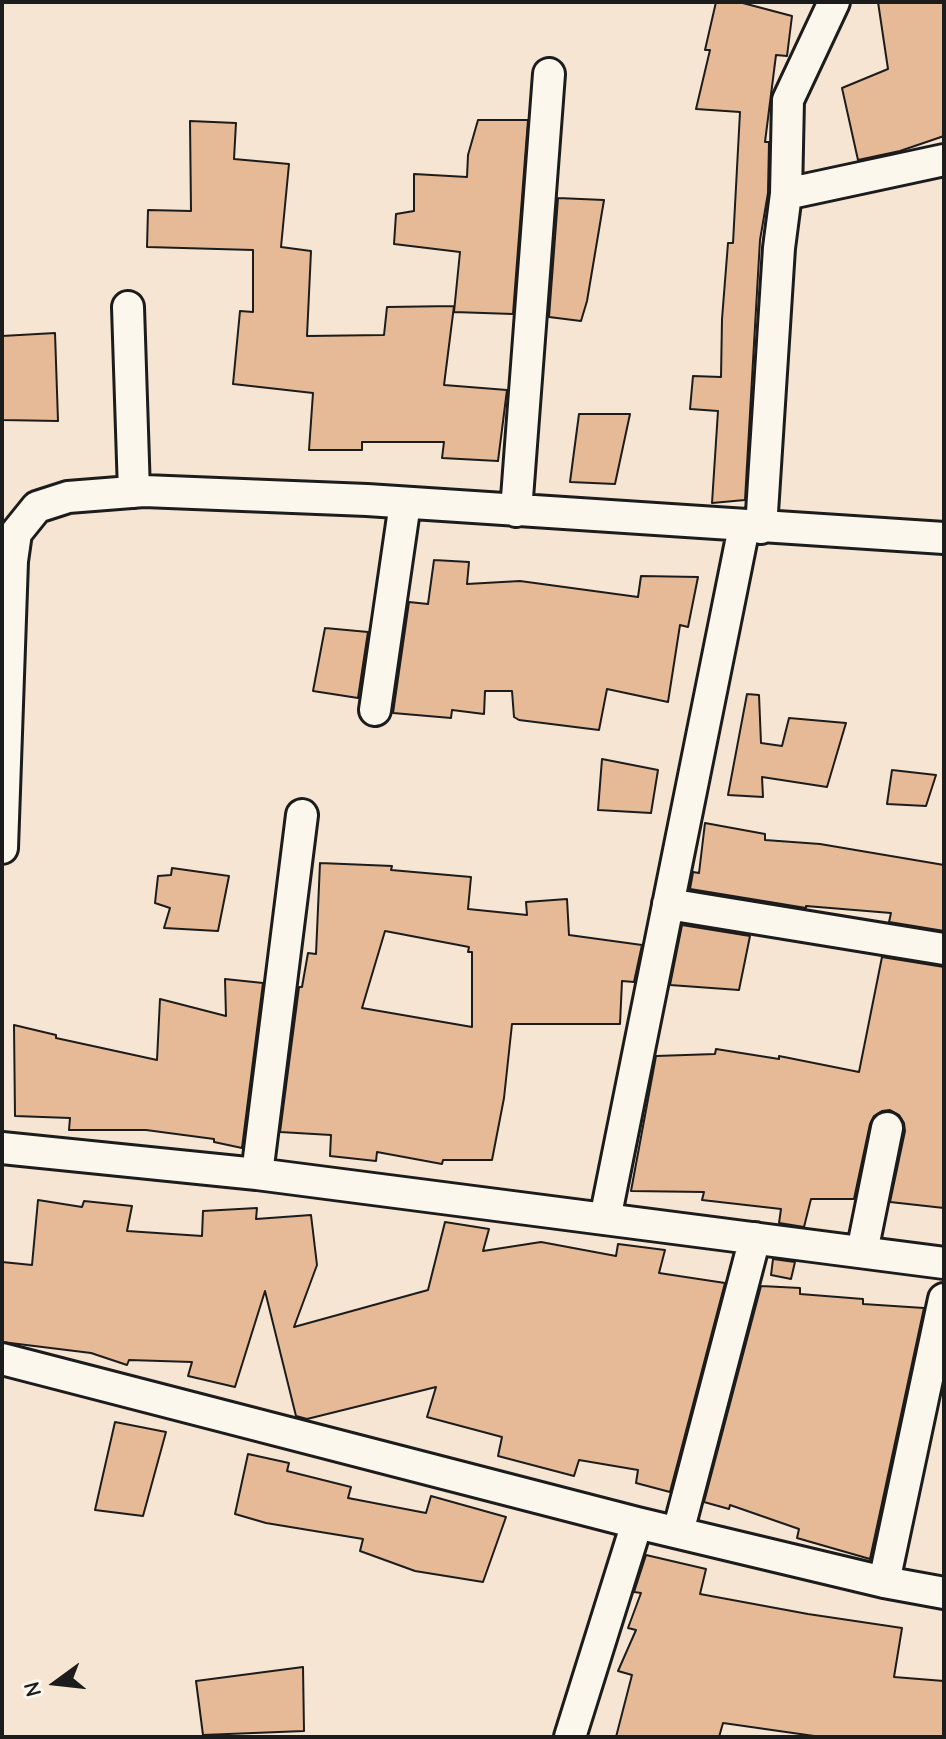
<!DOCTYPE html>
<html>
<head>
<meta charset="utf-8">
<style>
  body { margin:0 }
  #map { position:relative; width:946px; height:1739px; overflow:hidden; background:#f5e5d2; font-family:"Comic Neue",sans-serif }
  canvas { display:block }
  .frame { position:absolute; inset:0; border:4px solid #1c1c1c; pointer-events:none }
  .north { position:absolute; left:16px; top:1643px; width:80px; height:80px; -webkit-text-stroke:6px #fbf7ec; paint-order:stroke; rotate:255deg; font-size:22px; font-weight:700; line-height:32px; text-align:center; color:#1c1c1c }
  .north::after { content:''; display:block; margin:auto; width:28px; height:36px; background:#1c1c1c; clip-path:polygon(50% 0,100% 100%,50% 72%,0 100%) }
</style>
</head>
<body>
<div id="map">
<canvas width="946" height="1739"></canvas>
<div class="frame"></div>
<div class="north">N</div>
</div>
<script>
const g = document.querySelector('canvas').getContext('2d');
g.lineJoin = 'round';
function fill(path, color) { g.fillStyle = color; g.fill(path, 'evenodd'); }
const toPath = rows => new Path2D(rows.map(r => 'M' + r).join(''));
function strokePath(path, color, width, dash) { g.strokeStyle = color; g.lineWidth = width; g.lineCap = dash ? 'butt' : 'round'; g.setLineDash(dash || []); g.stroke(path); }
const building = toPath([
  [716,2,739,2,792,16,787,56,776,55,765,142,769,142,768,193,760,240,745,500,712,503,718,411,690,409,693,376,721,377,722,319,728,243,733,243,740,112,696,109,710,50,705,50,716,2],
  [878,2,944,2,944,136,900,151,858,160,842,88,888,69,878,2],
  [478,120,528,120,513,314,454,312,460,252,394,244,396,214,414,211,414,174,467,177,468,155,478,120],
  [190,121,236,123,234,159,289,164,281,247,311,251,307,336,384,335,387,307,454,306,444,385,507,390,498,461,442,458,444,442,362,442,362,450,309,450,313,393,233,384,240,311,253,312,253,250,147,247,148,210,191,211,190,121],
  [558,198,604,200,587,301,581,321,549,317,558,198],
  [55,333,58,421,2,420,2,336,55,333],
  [579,414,630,414,615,484,570,482,579,414],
  [434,560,469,562,467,584,520,581,638,597,641,576,698,577,688,627,680,625,668,702,607,689,599,730,519,720,514,717,512,691,485,691,484,714,452,710,451,718,393,713,409,602,428,604,434,560],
  [325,628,368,632,358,698,313,691,325,628],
  [747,694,759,695,761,743,782,746,789,718,846,723,827,787,762,777,763,797,728,795,747,694],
  [602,759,658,770,651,813,598,810,602,759],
  [892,770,936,775,926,806,887,804,892,770],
  [705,823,765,834,765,840,820,844,944,865,944,931,889,922,891,913,806,906,806,908,690,889,693,872,699,873,705,823],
  [320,863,392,866,391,870,471,877,468,909,527,915,526,902,567,899,569,935,642,945,634,982,622,981,620,1024,512,1024,504,1098,492,1160,443,1160,442,1164,377,1152,376,1161,330,1156,331,1135,280,1132,299,987,302,987,308,953,316,954,320,863],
  [385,931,469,947,468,952,472,952,472,1027,362,1008,385,931],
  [172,868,229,876,218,931,164,928,170,908,155,903,158,876,171,875,172,868],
  [682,925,750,936,739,990,670,985,682,925],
  [882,957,944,967,944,1208,890,1202,905,1131,904,1123,899,1115,890,1110,882,1111,874,1116,870,1124,854,1199,811,1199,804,1227,779,1223,781,1209,702,1200,704,1192,631,1191,656,1056,715,1054,716,1049,779,1059,779,1056,859,1072,882,957],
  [225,979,263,983,242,1148,214,1142,214,1139,146,1130,69,1130,70,1118,15,1116,14,1025,56,1035,56,1038,157,1060,160,999,226,1016,225,979],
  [38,1200,82,1207,84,1201,132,1206,127,1231,202,1236,203,1211,257,1208,256,1219,311,1215,317,1265,294,1327,428,1290,445,1222,489,1229,483,1251,541,1242,616,1256,618,1244,665,1250,659,1273,725,1283,670,1492,636,1483,638,1470,579,1460,574,1476,498,1456,502,1437,427,1417,436,1387,307,1419,296,1416,265,1291,235,1387,188,1376,192,1362,129,1360,127,1365,91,1353,2,1342,2,1262,32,1265,38,1200],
  [773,1259,795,1262,791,1279,771,1275,773,1259],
  [761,1286,800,1288,800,1294,863,1299,863,1304,924,1308,870,1559,797,1538,799,1529,730,1505,729,1509,704,1502,761,1286],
  [115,1422,166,1432,143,1516,95,1510,115,1422],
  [248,1454,289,1463,287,1471,351,1487,348,1498,426,1513,431,1496,506,1517,483,1582,415,1571,360,1551,363,1539,266,1523,235,1514,248,1454],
  [646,1555,706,1569,700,1594,808,1614,902,1628,894,1677,944,1681,944,1737,821,1737,723,1723,719,1737,616,1737,632,1675,618,1671,636,1630,628,1628,641,1593,634,1592,646,1555],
  [303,1667,304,1731,203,1735,196,1681,303,1667]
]);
fill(building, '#e6ba97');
strokePath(building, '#1c1c1c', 2);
const street = toPath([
  [786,194,788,100,834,2],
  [128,307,134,492],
  [516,511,549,74],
  [761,528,779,248,786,194,944,160],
  [375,710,405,503],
  [2,848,12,561,16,533,37,507,68,497,144,491,367,500,944,538],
  [668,904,944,949],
  [2,1148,257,1174,944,1263],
  [257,1174,302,815],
  [605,1219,744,527],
  [862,1252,887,1128],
  [2,1359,637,1523,884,1582,944,1593],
  [678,1532,755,1238],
  [884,1582,944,1299],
  [570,1737,637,1523]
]);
strokePath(street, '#1c1c1c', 36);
strokePath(street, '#fbf7ec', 30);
</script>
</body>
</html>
